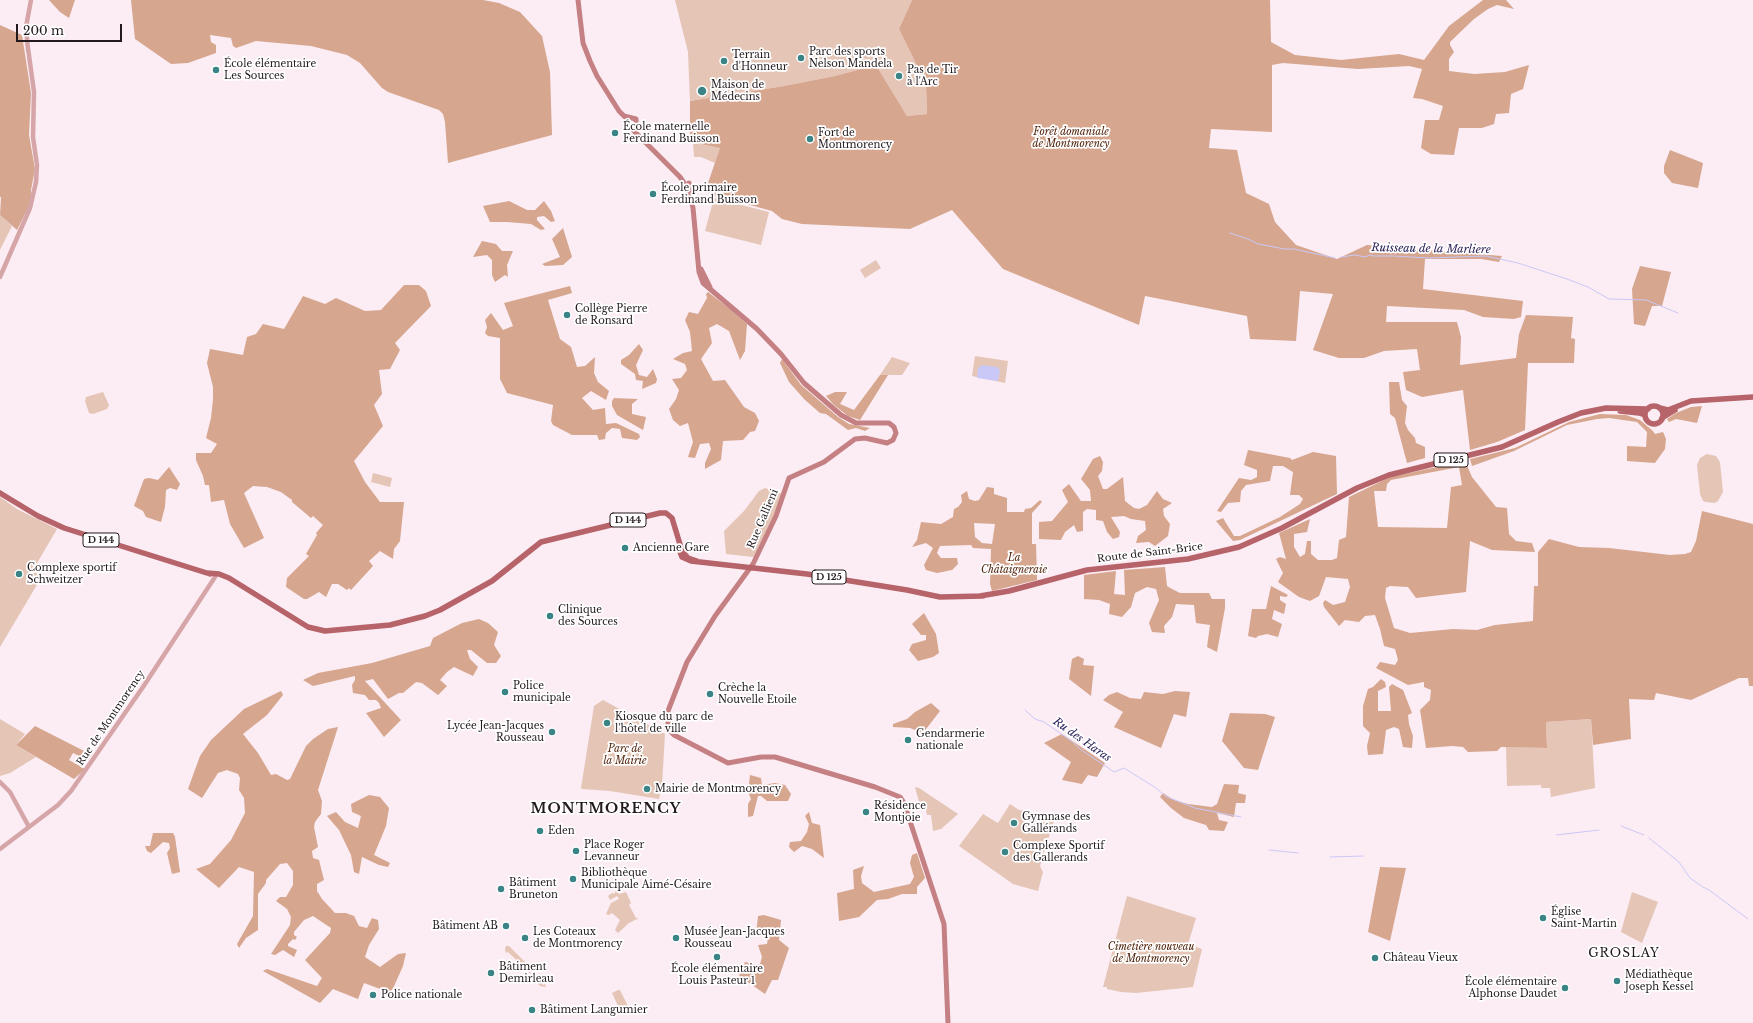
<!DOCTYPE html>
<html>
<head>
<meta charset="utf-8">
<style>
  body { margin:0 }
  #map { position:relative; width:1753px; height:1023px; overflow:hidden; background:#fcecf4; font-family:"Libre Baskerville",serif }
  canvas { display:block }
  .scale { position:absolute; left:16px; top:24px; width:106px; height:18px; box-sizing:border-box; border:2px solid #22191d; border-top:0; padding-left:5px; font-size:12px; line-height:14px; white-space:nowrap; color:#22191d; -webkit-text-stroke:3px #fff; paint-order:stroke }
</style>
</head>
<body>
<div id="map">
<canvas width="1753" height="1023"></canvas>
<div class="scale">200 m</div>
</div>
<script>
const g = document.querySelector('canvas').getContext('2d');
g.lineJoin = 'round';
function fill(path, color) { g.fillStyle = color; g.fill(path, 'evenodd'); }
const toPath = rows => new Path2D(rows.map(r => 'M' + r).join(''));
function strokePath(path, color, width, dash) { g.strokeStyle = color; g.lineWidth = width; g.lineCap = dash ? 'butt' : 'round'; g.setLineDash(dash || []); g.stroke(path); }
function label(font, color, halo, rows, align = 'center') {
  g.font = font + ' "Libre Baskerville",serif'; g.lineWidth = 3.5; g.setLineDash([]); g.textBaseline = 'middle'; g.strokeStyle = halo; g.fillStyle = color; for (const [text, x, y, turn = 0] of rows) {
    g.save(); g.translate(x, y); g.rotate((+turn || 0) * Math.PI / 180); g.textAlign = isNaN(turn) ? turn : align; if (halo) g.strokeText(text, 0, 0); g.fillText(text, 0, 0); g.restore();
  }
}
fill(toPath([
  [675,0,912,0,899,29,926,84,927,114,907,116,876,65,835,76,784,86,690,101,688,52],
  [693,143,720,148,715,163,701,157,694,157],
  [714,198,769,212,761,245,705,231],
  [0,215,12,226,0,250],
  [876,260,881,268,865,278,860,270],
  [975,356,1008,361,1005,383,972,376],
  [892,357,910,363,902,375,880,375],
  [103,392,109,405,107,409,93,414,89,413,85,401,86,397],
  [1707,454,1716,456,1720,462,1723,492,1718,501,1715,503,1706,502,1703,501,1700,494,1697,465,1700,458],
  [373,473,392,478,390,487,371,482],
  [765,488,783,494,775,515,754,557,726,554,724,531,744,511,759,491],
  [0,497,17,509,57,529,33,570,41,578,0,647],
  [603,700,665,734,662,785,659,799,610,791,582,789,581,788,594,706],
  [0,719,25,734,16,745,36,757,10,773,0,776],
  [1591,719,1595,788,1551,797,1550,788,1541,788,1541,785,1507,786,1506,747,1547,748,1546,722],
  [915,787,919,788,958,814,941,829,933,831,931,815,927,815,924,801,919,802],
  [1010,804,1019,810,1055,817,1040,866,1043,872,1038,891,1013,884,959,846,983,814,998,823],
  [617,890,619,894,626,892,631,903,629,905,636,918,639,918,629,923,618,933,615,930,620,920,612,913,609,915,606,914,611,903,619,899,617,896,610,900,608,896,612,893,615,894,615,892],
  [1632,892,1658,902,1642,943,1621,932],
  [1127,896,1196,918,1188,944,1202,949,1193,987,1136,993,1121,992,1107,989,1107,987,1103,987],
  [506,946,509,946,532,969,530,973,543,985,545,984,546,987,540,986,526,969,508,952,506,953,505,949],
  [618,990,620,990,629,1008,621,1012,612,993]
]), '#e4c5b6');
fill(toPath([
  [49,0,75,0,69,18,60,12],
  [131,0,483,0,499,3,520,12,542,36,550,72,552,135,448,163,445,122,443,114,439,110,388,92,382,88,360,63,347,55,311,46,256,41,236,48,233,46,231,38,210,35,211,42,216,45,216,53,188,63,171,64,135,39],
  [912,0,1270,0,1271,42,1295,55,1341,60,1399,54,1424,60,1449,26,1483,0,1506,0,1514,9,1497,5,1488,9,1474,19,1450,42,1450,45,1454,52,1449,59,1449,71,1474,74,1505,72,1529,65,1523,89,1511,94,1509,113,1496,114,1494,124,1482,128,1459,128,1454,155,1431,154,1421,148,1425,120,1439,120,1443,106,1422,99,1413,98,1422,69,1409,66,1358,69,1283,63,1272,65,1272,132,1211,129,1209,148,1237,150,1246,193,1269,204,1275,222,1296,245,1337,259,1367,245,1502,256,1499,262,1481,259,1425,259,1423,289,1523,301,1521,317,1514,319,1483,317,1464,310,1387,306,1386,322,1457,322,1461,337,1460,365,1516,358,1519,334,1526,315,1573,317,1571,338,1575,339,1574,363,1528,363,1525,430,1497,442,1470,450,1463,390,1422,397,1406,390,1403,372,1420,370,1417,349,1384,351,1364,358,1339,358,1313,350,1333,294,1300,291,1296,341,1250,339,1247,316,1145,296,1139,325,1003,269,952,210,910,229,802,224,782,219,772,211,709,194,707,186,720,148,690,142,690,101,784,86,835,76,876,65,907,116,927,114,926,84,899,29],
  [0,25,22,35,31,93,29,135,35,169,31,190,31,202,17,230,0,215,1,198,0,196],
  [1670,150,1703,163,1698,188,1672,183,1664,173,1664,166],
  [509,201,527,210,535,210,544,201,551,211,555,221,551,222,544,216,537,217,537,220,545,229,541,230,531,224,507,222,490,222,483,206],
  [563,228,572,257,563,265,545,266,542,264,560,257,552,239],
  [482,241,496,244,502,251,513,251,507,265,508,277,505,275,495,282,492,275,492,260,487,255,473,257],
  [1640,266,1671,272,1662,306,1652,306,1645,326,1634,324,1632,289],
  [404,285,419,285,426,291,431,306,395,343,400,350,390,369,379,370,382,394,374,405,383,426,354,461,365,482,380,502,404,502,400,541,394,549,393,559,380,551,369,561,373,566,351,590,349,588,347,590,338,584,332,584,326,597,319,592,307,599,304,599,286,587,287,578,309,556,306,554,317,535,316,533,323,525,313,516,311,518,292,502,292,500,281,492,267,487,253,486,244,493,264,538,244,548,230,524,224,500,211,502,209,485,205,485,203,476,196,460,196,453,211,453,217,444,206,438,211,418,213,399,213,387,207,363,210,349,243,355,247,337,256,334,263,324,284,329,303,296,325,304,336,298,365,311,381,310],
  [570,286,572,293,548,300,560,339,571,347,577,367,585,366,595,357,594,373,598,382,609,391,606,400,591,391,582,398,593,410,605,408,606,424,616,423,639,434,640,437,637,440,622,438,620,429,612,428,606,433,605,439,599,440,597,435,572,435,553,425,551,421,553,405,507,393,500,379,500,338,488,336,485,333,487,327,485,320,491,313,503,330,513,326,504,303],
  [708,292,730,309,747,324,745,351,740,360,729,331,717,324,709,328,712,343,701,359,713,381,725,380,744,407,755,413,759,421,755,431,750,432,743,440,723,441,721,460,705,469,705,463,711,449,709,443,700,444,695,458,688,457,693,442,688,423,680,426,673,420,669,409,676,399,679,390,672,379,681,378,687,370,685,364,673,359,683,353,692,351,690,332,685,320,689,312,698,314,707,298,706,294],
  [639,344,643,350,636,365,639,375,647,377,653,369,657,379,656,383,642,389,643,381,636,380,635,374,621,364,621,360,629,355],
  [782,359,801,385,838,417,849,424,870,428,865,431,856,428,848,430,826,414,820,413,805,400,789,382,780,363],
  [880,375,888,375,860,420,848,416,834,405,826,396,835,392,847,392,840,404,854,410],
  [1389,382,1399,382,1402,400,1407,406,1405,423,1408,430,1415,438,1416,443,1425,447,1425,458,1407,463,1395,418,1390,414],
  [614,398,638,399,632,404,632,414,646,417,643,430,617,415,612,406,612,401],
  [1702,406,1697,423,1676,419,1669,422,1667,419,1676,413,1691,407],
  [1600,414,1626,415,1640,420,1653,431,1655,434,1663,432,1666,439,1665,449,1655,463,1627,461,1627,446,1646,447,1647,432,1637,422,1609,418,1597,419,1567,425,1514,451,1472,466,1470,459,1515,448,1569,422],
  [1248,450,1290,458,1292,460,1313,452,1336,456,1337,494,1240,540,1233,541,1216,521,1223,518,1234,536,1240,536,1280,517,1300,504,1303,499,1299,495,1290,495,1293,472,1283,466,1273,466,1270,481,1246,485,1241,491,1240,502,1228,503,1221,512,1217,511,1239,478,1251,480,1257,477,1257,470,1244,465],
  [1100,456,1103,462,1102,471,1098,476,1103,489,1107,489,1123,477,1125,501,1134,508,1139,509,1147,505,1157,491,1163,499,1172,503,1163,509,1164,516,1170,524,1168,536,1155,546,1149,542,1136,543,1138,536,1146,530,1145,521,1131,519,1124,516,1111,517,1120,532,1119,537,1113,539,1107,532,1103,521,1096,520,1096,510,1087,509,1083,512,1083,531,1077,532,1074,525,1065,532,1061,540,1039,539,1039,522,1052,521,1068,502,1062,490,1069,484,1081,501,1091,501,1090,490,1081,479,1093,459],
  [1465,461,1472,477,1496,507,1507,508,1509,534,1516,541,1532,543,1535,552,1492,550,1470,541,1466,592,1416,598,1408,587,1390,586,1386,588,1385,598,1394,628,1410,633,1453,629,1477,630,1495,625,1533,621,1534,586,1538,586,1538,552,1549,539,1579,547,1609,548,1670,555,1685,554,1691,552,1696,541,1702,511,1753,524,1753,686,1749,686,1748,678,1739,678,1691,700,1656,693,1654,700,1629,699,1631,739,1593,745,1591,719,1546,722,1547,748,1501,747,1497,751,1468,752,1463,747,1452,746,1426,748,1420,710,1430,700,1431,690,1424,687,1424,682,1408,685,1376,668,1380,662,1395,665,1398,660,1395,649,1384,646,1380,629,1375,615,1365,616,1359,622,1345,620,1339,626,1324,607,1323,603,1325,600,1333,605,1345,602,1350,587,1348,579,1326,577,1319,596,1310,601,1299,597,1278,582,1283,573,1276,559,1280,557,1286,559,1279,533,1310,519,1307,532,1294,534,1294,547,1300,557,1305,554,1307,541,1311,541,1311,554,1318,560,1332,560,1337,558,1339,540,1346,537,1349,497,1390,477],
  [1459,467,1462,485,1451,487,1447,528,1378,527,1374,491,1386,491,1387,484,1391,480],
  [169,467,180,484,177,490,170,488,166,490,165,507,161,522,146,517,143,511,134,506,144,479,149,478,158,480],
  [987,487,994,488,994,494,1007,498,1007,512,1024,512,1025,509,1031,508,1040,500,1042,502,1032,513,1032,544,1036,544,1037,580,992,591,990,584,991,549,973,548,971,545,940,546,937,553,941,558,957,558,958,564,952,570,937,573,926,570,924,565,933,548,926,543,912,547,917,540,921,522,941,524,953,517,954,509,958,507,962,502,961,495,967,491,969,499,975,501,979,500],
  [974,523,995,524,992,544,982,543,975,537],
  [1165,567,1167,586,1172,589,1180,593,1209,593,1212,599,1225,599,1225,608,1217,652,1207,647,1210,625,1196,623,1194,605,1176,604,1172,617,1164,626,1165,633,1152,632,1149,623,1159,600,1156,589,1147,587,1135,593,1131,607,1122,617,1109,614,1110,604,1099,600,1084,599,1084,575,1116,571,1114,594,1125,595,1124,570],
  [1271,586,1288,595,1286,597,1280,596,1280,600,1286,604,1284,614,1274,610,1272,619,1282,624,1278,637,1267,634,1258,636,1256,638,1248,636,1252,609,1266,609],
  [924,613,936,634,939,653,933,657,918,661,909,650,912,644,926,640,926,635,921,635,912,624],
  [479,619,488,623,498,632,494,645,501,656,496,663,487,663,471,650,467,650,470,659,478,667,473,676,454,667,447,672,440,680,447,686,438,695,422,683,416,682,403,693,399,693,388,699,373,679,365,681,401,720,384,737,366,713,381,708,379,703,376,700,369,700,365,695,353,693,352,685,355,680,355,676,313,686,303,680,318,673,372,663,430,646,433,638,462,623],
  [1078,656,1084,659,1083,665,1094,666,1091,696,1069,679,1072,659],
  [1381,679,1385,682,1386,687,1378,691,1378,711,1391,711,1389,687,1392,684,1403,690,1412,713,1408,715,1409,724,1413,736,1412,748,1403,747,1399,729,1394,727,1386,730,1383,754,1368,755,1367,746,1370,733,1363,726,1363,706,1368,689,1373,687],
  [281,691,283,695,267,715,243,734,258,753,271,775,276,774,287,780,290,779,306,746,313,739,328,729,338,727,318,790,322,801,321,814,315,822,314,827,318,847,312,851,313,858,319,860,324,880,317,884,317,891,322,899,335,913,346,913,354,916,359,926,367,928,372,918,378,920,379,929,369,945,365,957,380,967,398,954,406,953,403,966,391,993,364,983,358,999,333,989,320,1003,263,971,267,969,317,986,322,978,305,960,330,933,331,928,313,916,304,920,294,932,294,935,297,937,295,940,293,939,288,944,288,946,297,950,294,957,283,950,275,955,271,954,290,925,291,917,287,909,276,901,280,897,286,897,293,885,293,871,287,863,280,864,266,880,266,883,258,894,258,930,246,938,239,948,237,944,253,916,254,872,239,867,219,888,196,869,210,864,231,840,245,813,244,798,239,790,240,778,238,774,227,770,218,773,202,798,188,789,200,756,211,740,244,709],
  [1175,691,1190,692,1186,717,1174,714,1161,748,1114,727,1123,712,1103,700,1109,695,1117,692,1130,698,1141,699,1144,692,1163,694],
  [931,703,940,711,923,733,910,728,893,727,893,724,907,719,915,712],
  [1230,713,1265,714,1275,717,1258,770,1244,768,1222,741],
  [35,726,92,755,88,760,73,753,69,760,85,769,74,779,16,745],
  [1062,734,1105,763,1097,777,1088,775,1082,784,1062,780,1071,762,1044,743],
  [750,775,761,778,762,785,775,783,785,785,791,794,788,801,767,801,761,796,758,796,753,816,748,817,748,804,751,799,748,792],
  [1224,784,1239,785,1238,793,1246,795,1245,803,1236,803,1234,817,1217,813,1219,820,1228,822,1224,831,1209,830,1206,825,1184,818,1171,808,1160,797,1163,793,1174,800,1188,804,1212,807,1217,804],
  [369,795,380,797,389,808,386,826,374,855,390,863,388,867,379,865,362,857,359,874,354,872,351,855,339,830,327,816,336,812,345,822,358,828,361,816,352,812,351,804],
  [809,812,812,823,820,825,824,858,812,849,802,846,794,852,789,847,790,842,801,841,807,832,809,824,805,816],
  [153,833,173,833,175,837,180,872,172,874,167,853,170,848,169,843,163,842,151,853,147,851,145,846,150,846],
  [917,853,925,878,917,887,917,894,902,894,888,899,877,900,859,917,839,921,837,893,854,889,853,870,864,866,861,876,862,883,874,892,910,884,914,877,910,863,912,855],
  [1380,867,1406,868,1390,941,1368,932],
  [764,915,781,920,779,940,789,948,778,980,772,980,765,994,739,976,745,962,757,965,760,964,762,957,758,945,767,944,768,938,756,934,757,926,758,916]
]), '#d6a68f');
fill(toPath([
  [982,365,997,367,1000,370,998,381,977,378,978,368]
]), '#cac8f7');
strokePath(toPath([
  [1230,233,1248,239,1258,244,1285,249,1294,249,1335,258],
  [1341,257,1355,255,1365,257,1370,255,1374,256,1394,256,1428,258,1486,256,1518,263,1567,279,1588,287,1609,299,1646,300,1678,313],
  [1025,710,1035,719,1044,722,1073,742,1080,749,1114,772,1124,768,1156,788,1165,796,1195,808,1241,817],
  [1621,826,1644,835],
  [1556,835,1599,830],
  [1649,838,1679,862,1690,878,1703,887,1709,890,1748,919],
  [1269,850,1298,853],
  [1330,857,1363,856]
]), '#cac8f7', 1);
strokePath(toPath([
  [28,50,26,27,31,0],
  [0,277,30,208,36,182,37,165,33,137,34,92,28,48],
  [0,782,10,792,29,827],
  [0,849,58,805,71,791,143,687,215,577]
]), '#d5a5a7', 4.5);
strokePath(toPath([
  [578,0,583,43,590,61,597,76,619,111,626,118,628,125,680,177,689,190],
  [624,116,636,119,636,132],
  [689,183,689,191,693,208,699,272,703,283,757,329,781,354,804,383,841,415,856,423,889,423,894,427,896,433,893,440,887,443,865,438,855,439,824,462,789,478,776,516,753,564,715,616,687,662,668,711,668,729,674,735,728,763,761,757,775,757,875,787,900,797,904,803,944,924,948,1023],
  [701,269,710,287]
]), '#c48083', 5);
strokePath(toPath([
  '1645 415a9 9 0 1 1 18 0a9 9 0 1 1-18 0Z',
  [1660,408,1668,410,1691,401,1753,397],
  [1620,411,1639,413,1645,415],
  [1662,418,1675,410],
  [0,493,38,516,64,528,210,574],
  [679,549,682,557,691,561,807,574,907,590,940,597,983,596],
  [207,573,219,574,229,578,308,627,325,631,390,625,425,616,440,610,492,581,541,542,660,513,666,513,672,518,682,551,688,558,697,561],
  [980,596,1009,591,1087,570,1188,559,1239,547,1282,528,1357,488,1389,475,1502,447,1558,422,1581,413,1606,408,1648,409]
]), '#b66369', 5.5);
for (const [x, y, r, color] of [
  [801,58,4,"#3b8485"],
  [724,61,4,"#3b8485"],
  [216,70,4,"#3b8485"],
  [899,76,4,"#3b8485"],
  [702,91,5,"#3b8485"],
  [615,133,4,"#3b8485"],
  [810,139,4,"#3b8485"],
  [653,194,4,"#3b8485"],
  [567,315,4,"#3b8485"],
  [625,548,4,"#3b8485"],
  [19,574,4,"#3b8485"],
  [550,616,4,"#3b8485"],
  [505,692,4,"#3b8485"],
  [710,694,4,"#3b8485"],
  [607,723,4,"#3b8485"],
  [552,732,4,"#3b8485"],
  [908,740,4,"#3b8485"],
  [647,789,4,"#3b8485"],
  [866,812,4,"#3b8485"],
  [1014,823,4,"#3b8485"],
  [540,831,4,"#3b8485"],
  [576,851,4,"#3b8485"],
  [1005,852,4,"#3b8485"],
  [573,879,4,"#3b8485"],
  [501,889,4,"#3b8485"],
  [1543,918,4,"#3b8485"],
  [506,926,4,"#3b8485"],
  [525,938,4,"#3b8485"],
  [676,938,4,"#3b8485"],
  [717,957,4,"#3b8485"],
  [1375,958,4,"#3b8485"],
  [491,973,4,"#3b8485"],
  [1617,981,4,"#3b8485"],
  [1565,988,4,"#3b8485"],
  [373,995,4,"#3b8485"],
  [532,1010,4,"#3b8485"]
]) { const dot = new Path2D(); dot.arc(x, y, r, 0, 2 * Math.PI); g.fillStyle = color; g.fill(dot); strokePath(dot, '#fff', 1.5); }
for (const [x, y, w] of [
  [1451,460,34],
  [628,520,36],
  [101,540,36],
  [829,577,34]
]) { const box = new Path2D(); box.roundRect(x - w / 2, y - 7, w, 14, 3); g.fillStyle = '#fff'; g.fill(box); strokePath(box, '#22191d', 1); }
label('bold 9px', '#22191d', null, [
  ["D 125",1451,460],
  ["D 144",628,520],
  ["D 144",101,540],
  ["D 125",829,577]
]);
label('10px', '#22191d', '#fff', [
  ["Parc des sports",809,52],
  ["Nelson Mandela",809,64],
  ["Terrain",732,55],
  ["d'Honneur",732,67],
  ["École élémentaire",224,64],
  ["Les Sources",224,76],
  ["Pas de Tir",907,70],
  ["à l'Arc",907,82],
  ["Maison de",711,85],
  ["Médecins",711,97],
  ["École maternelle",623,127],
  ["Ferdinand Buisson",623,139],
  ["Fort de",818,133],
  ["Montmorency",818,145],
  ["École primaire",661,188],
  ["Ferdinand Buisson",661,200],
  ["Collège Pierre",575,309],
  ["de Ronsard",575,321],
  ["Ancienne Gare",633,548],
  ["Complexe sportif",27,568],
  ["Schweitzer",27,580],
  ["Clinique",558,610],
  ["des Sources",558,622],
  ["Police",513,686],
  ["municipale",513,698],
  ["Crèche la",718,688],
  ["Nouvelle Etoile",718,700],
  ["Kiosque du parc de",615,717],
  ["l'hôtel de ville",615,729],
  ["Lycée Jean-Jacques",544,726,"right"],
  ["Rousseau",544,738,"right"],
  ["Gendarmerie",916,734],
  ["nationale",916,746],
  ["Mairie de Montmorency",655,789],
  ["Résidence",874,806],
  ["Montjoie",874,818],
  ["Gymnase des",1022,817],
  ["Gallérands",1022,829],
  ["Eden",548,831],
  ["Place Roger",584,845],
  ["Levanneur",584,857],
  ["Complexe Sportif",1013,846],
  ["des Gallerands",1013,858],
  ["Bibliothèque",581,873],
  ["Municipale Aimé-Césaire",581,885],
  ["Bâtiment",509,883],
  ["Bruneton",509,895],
  ["Église",1551,912],
  ["Saint-Martin",1551,924],
  ["Bâtiment AB",498,926,"right"],
  ["Les Coteaux",533,932],
  ["de Montmorency",533,944],
  ["Musée Jean-Jacques",684,932],
  ["Rousseau",684,944],
  ["Château Vieux",1383,958],
  ["Bâtiment",499,967],
  ["Demirleau",499,979],
  ["École élémentaire",717,969,"center"],
  ["Louis Pasteur 1",717,981,"center"],
  ["Médiathèque",1625,975],
  ["Joseph Kessel",1625,987],
  ["École élémentaire",1557,982,"right"],
  ["Alphonse Daudet",1557,994,"right"],
  ["Police nationale",381,995],
  ["Bâtiment Langumier",540,1010]
], 'left');
label('italic 10px', '#51230a', '#fff', [
  ["Forêt domaniale",1071,132],
  ["de Montmorency",1071,144],
  ["La",1014,558],
  ["Châtaigneraie",1014,570],
  ["Parc de",625,749],
  ["la Mairie",625,761],
  ["Cimetière nouveau",1151,947],
  ["de Montmorency",1151,959]
]);
label('10px', '#22191d', '#fff', [
  ["Rue Gallieni",763,519,-67],
  ["Route de Saint-Brice",1150,553,-7],
  ["Rue de Montmorency",111,718,-56]
]);
label('italic 11px', '#2d245c', '#fff', [
  ["Ruisseau de la Marliere",1431,249,1],
  ["Ru des Haras",1082,740,35]
]);
g.letterSpacing = '1px';
label('12px', '#22191d', '#fff', [
  ["GROSLAY",1624,954]
]);
g.letterSpacing = '0px';
g.letterSpacing = '1px';
label('bold 14px', '#22191d', '#fff', [
  ["MONTMORENCY",606,809]
]);
g.letterSpacing = '0px';
</script>
</body>
</html>
